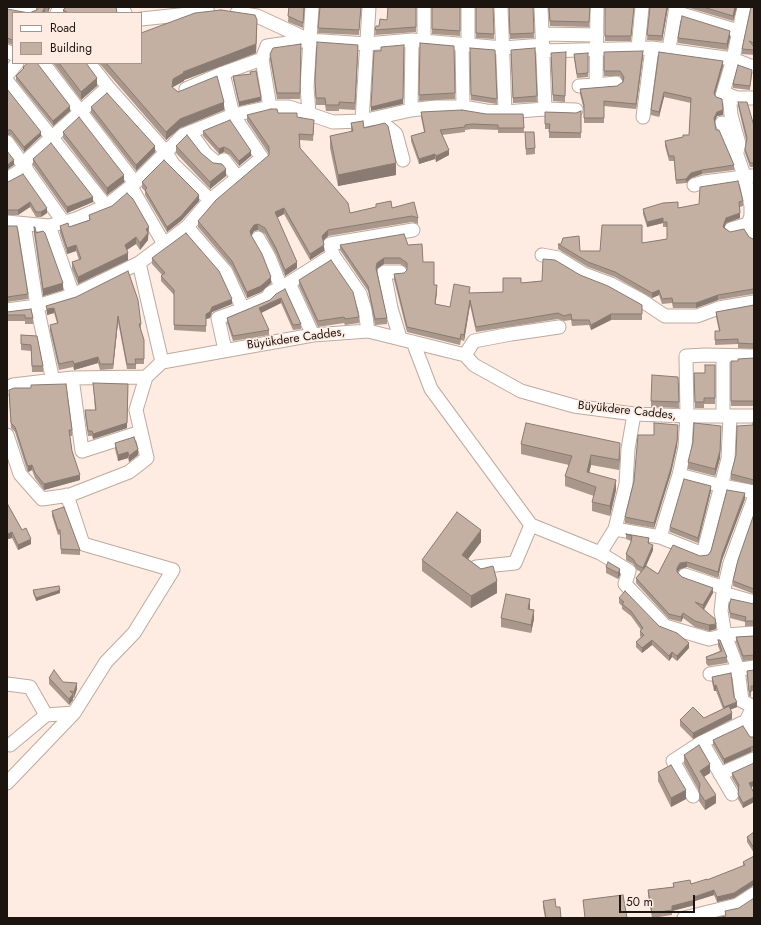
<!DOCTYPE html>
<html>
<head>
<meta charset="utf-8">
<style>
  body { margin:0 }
  #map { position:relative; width:761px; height:925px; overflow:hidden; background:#feece2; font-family:Jost,sans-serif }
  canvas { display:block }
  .frame { position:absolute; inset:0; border:8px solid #1b140f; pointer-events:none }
  .legend { position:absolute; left:12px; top:12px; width:130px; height:52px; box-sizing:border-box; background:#feece2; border:1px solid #a3968e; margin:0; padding:5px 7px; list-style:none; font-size:12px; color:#1b140f }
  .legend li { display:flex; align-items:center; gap:8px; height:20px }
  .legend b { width:20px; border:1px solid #a3968e }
  .scale { position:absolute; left:619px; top:895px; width:76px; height:18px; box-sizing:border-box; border:2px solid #1b140f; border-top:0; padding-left:5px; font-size:12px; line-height:14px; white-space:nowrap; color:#1b140f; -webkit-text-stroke:3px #feece2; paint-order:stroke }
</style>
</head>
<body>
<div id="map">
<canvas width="761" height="925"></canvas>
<div class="frame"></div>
<ul class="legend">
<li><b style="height:5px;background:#fff"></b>Road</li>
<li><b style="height:11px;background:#c4b0a3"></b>Building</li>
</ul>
<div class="scale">50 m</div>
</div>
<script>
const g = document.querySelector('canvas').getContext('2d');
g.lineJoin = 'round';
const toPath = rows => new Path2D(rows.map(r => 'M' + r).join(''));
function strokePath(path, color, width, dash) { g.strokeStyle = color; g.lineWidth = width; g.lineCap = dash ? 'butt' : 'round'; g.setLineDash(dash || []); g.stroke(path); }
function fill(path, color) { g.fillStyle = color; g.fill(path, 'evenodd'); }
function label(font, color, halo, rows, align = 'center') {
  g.font = font + ' Jost,sans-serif'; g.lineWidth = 3.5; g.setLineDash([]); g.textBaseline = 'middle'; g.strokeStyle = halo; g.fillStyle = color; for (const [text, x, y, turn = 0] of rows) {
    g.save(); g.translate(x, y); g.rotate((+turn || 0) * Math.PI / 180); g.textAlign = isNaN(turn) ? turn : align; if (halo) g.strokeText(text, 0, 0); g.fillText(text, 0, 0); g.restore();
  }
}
const minor = toPath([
  [7,7,30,10],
  [122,7,125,13],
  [501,7,505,112],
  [541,7,545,109],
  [597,7,596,85,616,83],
  [744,7,733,59,722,96,729,95,737,98,754,98],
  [675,12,738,31],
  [57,13,60,7],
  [237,13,257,16,309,40,367,44,412,40,503,48,543,45],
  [141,19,208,12],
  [542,34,597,35],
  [424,41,424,7],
  [462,44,463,107],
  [468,45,468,7],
  [638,48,642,7],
  [669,49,676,7],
  [7,51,13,54],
  [543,51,652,48,733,59,750,66,754,66],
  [262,59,270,107],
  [43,63,135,183],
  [89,63,108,87,165,151,173,164,210,200,187,227,139,263],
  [7,75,17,63],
  [7,81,106,206],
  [579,86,596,85],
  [186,89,223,73,262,59,267,46,309,40],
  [729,95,731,115,739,144,737,152],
  [411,110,412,40],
  [309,113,307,87,312,7],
  [643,117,652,48],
  [377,118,396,134,403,160],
  [362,121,369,7],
  [722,123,737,155,745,178,751,206,751,216,748,224,731,229],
  [190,132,206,154,218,164,224,160,237,177],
  [7,142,64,223],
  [22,164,108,87],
  [7,179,26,167],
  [694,185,704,182,752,176],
  [131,187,164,244],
  [210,200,262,158,233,115,223,73],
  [7,222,49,226,76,219,106,206,135,183,183,135,233,115,270,107,289,107,333,122,362,121,411,110,435,107,463,107,486,111,505,112,545,109,576,110],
  [24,224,37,306,53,381],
  [748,224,754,236],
  [49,226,73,295],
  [187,227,226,272,243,309,218,318,225,350],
  [258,238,269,257,281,287],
  [333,255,330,244,413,230],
  [542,255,558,258,584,274,611,284,641,300,665,316,697,316,719,308,754,302],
  [289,283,313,335],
  [243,309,267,298,270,293,289,283,333,255,360,294,365,310,368,331],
  [7,310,37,306,73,295,139,263,162,362,313,335,368,331,465,355,474,365,521,391,574,406,634,414,687,416,754,416],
  [400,338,391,308,384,272,400,272],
  [413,342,431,389,531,525,600,553,629,571,625,584,665,626,709,639,725,635,754,633],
  [465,355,474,341,511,334,559,327],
  [754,356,705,355,686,356,687,416,685,447,679,475,722,486,754,492],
  [72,378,82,451,141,432],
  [7,388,13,385,72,378,146,377,162,362],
  [723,416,723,357],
  [7,435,20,474,42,499,70,495,129,472,147,458,136,410,146,377],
  [679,475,660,537,703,554,728,459,730,416],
  [754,498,730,563,723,593,721,611,725,635,738,669,742,701,754,707],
  [615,529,660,537],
  [600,553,615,529,626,484,628,449,634,414],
  [476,567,515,563,531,525],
  [685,575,724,588],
  [723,593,754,602],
  [710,674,754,667],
  [7,684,30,687,46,715,74,713],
  [746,721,754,735],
  [10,745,46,715],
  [720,774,754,759],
  [7,783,74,713,106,662,134,633,173,570,83,544,67,495],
  [732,794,702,742,746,721,753,707],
  [693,796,673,761,702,742],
  [684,918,737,905,754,894]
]);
strokePath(minor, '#beaa9d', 15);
strokePath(minor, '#fff', 13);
fill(toPath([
  [37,7,50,7,48,13,45,12,45,13,29,13,37,10],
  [166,7,176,7,166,8],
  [289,7,305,7,303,28,288,22],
  [320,7,361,7,359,35,318,33],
  [416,7,416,32,375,35,376,26,379,26,387,20],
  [432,7,460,7,460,36,432,34],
  [476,7,493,7,494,39,476,38],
  [509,7,533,7,534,38,510,39],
  [548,7,590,7,589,27,550,26],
  [605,7,634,7,631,41,605,41],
  [650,7,668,7,662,41,647,40],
  [686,7,737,7,733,21],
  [754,7,754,55,742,54,742,49],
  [7,9,13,13,13,45,7,43],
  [63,10,117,13,63,13],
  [257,28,256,53,184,80,184,81,173,87,173,88,178,92,224,110,180,128,166,140,99,63,141,63],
  [730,37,727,50,678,43,678,38],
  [420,43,454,46,455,99,419,101],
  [301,44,300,99,277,99,270,60,270,54],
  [470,48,495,50,497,104,471,100],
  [535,48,537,102,513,103,511,50],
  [358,51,355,110,339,109,339,111,326,111,325,105,316,105,315,81],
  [566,52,565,102,553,101,551,59],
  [604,52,643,56,636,109,604,106,604,123,584,123,584,110,580,94,580,89,617,86,623,82,620,76,604,76],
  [659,52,723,66,715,94,723,115,717,116,715,121,716,130,734,165,734,170,702,174,691,178,686,183,676,184,674,161,669,161,665,146,665,141,683,137,689,135,691,103,664,97,659,117,651,115,651,110],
  [588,53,588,77,577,78,574,58,574,54],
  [53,63,86,63,97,86,81,100],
  [23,67,70,111,53,126,16,80,16,76,23,69],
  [250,72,261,101,239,106,233,79,233,76,250,74],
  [752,74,750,90,733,88,733,84],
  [7,89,41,136,24,152,11,135,7,135],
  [738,102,754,126,754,167,750,167,745,153,746,140,738,106],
  [91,107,155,152,136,171,91,113],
  [581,111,581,138,549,138,549,129,545,129,545,112,576,113],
  [421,112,486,114,523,114,524,133,498,133,498,130,472,129,465,130,465,132,442,135,449,155,436,162,435,159,419,164,411,141,411,136,424,132,421,117],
  [278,113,297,117,314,127,313,141,300,140,300,148,350,213,376,208,376,204,392,208,418,218,418,224,412,222,328,236,323,241,324,251,310,260,284,214,277,217,297,268,285,276,276,254,265,234,258,230,254,231,251,236,271,283,261,292,247,298,232,267,198,227,198,221,269,156,269,154,247,121,247,115],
  [351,123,364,128,396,175,338,186,330,148,330,136,351,132],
  [203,131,251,156,239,166,230,155,224,152,219,154,203,136],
  [63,132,124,182,107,195,63,138],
  [525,132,535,148,535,154,526,155],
  [176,146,201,153,226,176,210,189,176,153],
  [33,159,93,202,67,213,33,165],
  [7,182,47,213,41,217,36,217,30,207,18,215,7,215],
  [142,182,199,201,181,221,167,232,145,195,145,191,142,188],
  [743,201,743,206,740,207,740,218,726,223,724,227,730,232,753,239,754,239,754,295,753,294,718,300,696,308,673,308,672,303,662,304,659,295,652,298,615,277,588,267,558,249,558,244,580,251,600,251,667,239,667,227,663,227,663,223,647,227,643,214,643,209,678,208],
  [89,215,149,234,148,235,148,240,140,250,136,244,127,250,128,260,78,284,72,269,72,262,79,260,76,251,67,254,60,233,60,226,69,227,89,220],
  [7,226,28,294,28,299,7,302],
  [34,227,63,290,43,296,34,234],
  [340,245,408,245,423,262,437,291,435,304,450,307,470,293,503,292,521,283,542,281,580,275,642,305,642,320,611,320,591,330,589,325,572,326,571,320,564,321,558,319,476,332,470,305,464,341,461,340,460,345,407,332,394,280,394,274,404,273,407,270,407,268,400,264,384,264,377,269,377,270,387,318,387,324,375,325,368,291,340,250],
  [152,258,232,304,212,312,210,318,206,319,206,332,174,330,174,295,161,281,161,276,162,275,152,264],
  [299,280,359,317,359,323,345,325,344,323,318,327,299,286],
  [285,289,301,324,301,329,293,330,281,303,261,313,269,330,269,335,233,341,227,323,227,318,270,300],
  [76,297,141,324,141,329,140,329,144,340,144,364,136,364,136,369,127,369,118,322,113,369,100,370,98,363,74,370,73,367,59,370,50,331,50,325,57,323,54,313,47,315,46,306],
  [754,305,754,349,738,348,738,344,715,345,715,331,719,331,716,317,716,312],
  [31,309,33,318,33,324,25,324,25,321,7,321,7,312],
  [21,335,37,336,43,366,43,372,32,372,31,351,21,350],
  [754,358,754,406,731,406,731,361,738,361],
  [715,365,715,404,704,404,704,408,695,408,694,373,705,373],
  [678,377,679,408,651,407,651,401],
  [93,383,127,428,93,439,92,436,88,436,85,415,85,410,95,410],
  [9,396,72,430,72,436,70,436,72,451,80,480,44,490,35,478,32,470,28,472,27,470,15,432,11,428],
  [754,424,754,485,731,480,731,474],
  [678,430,677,446,671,473,654,528,625,523,625,517,654,435],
  [721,433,720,458,715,476,688,469,688,462],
  [115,443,138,455,129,462,128,458,118,461,115,449],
  [521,444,620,453,619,470,591,465,589,473,616,490,610,516,592,511,592,502,594,496,565,486,565,476,569,465,521,454],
  [711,491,698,543,670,532,670,527],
  [745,499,722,560,718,578,687,567,680,569,678,572,682,577,713,593,704,610,716,629,709,631,695,627,683,618,681,622,669,619,636,583,636,578,641,572,637,570,633,564,626,560,626,554,631,541,626,539,626,534,649,538,649,543,653,550,646,566,658,574,700,556,708,555],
  [7,503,22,530,31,544,18,550,12,538,8,539,7,537],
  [52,511,80,550,80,555,61,554,60,534,58,535,52,516],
  [754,514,754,594,733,586,733,581],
  [481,542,468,559,481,569,497,593,471,608,422,571,422,560],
  [606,567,620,569,620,575,618,579,606,573],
  [33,590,60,593,36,601,33,593],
  [619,598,689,648,677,661,672,657,669,661,652,645,642,653,636,647,636,642,641,637,640,636,640,631,641,630,631,616,622,609,622,606,619,603],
  [754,604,754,626,745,626,745,622,730,618,729,606],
  [530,608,529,609,534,619,531,633,501,627,501,618],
  [754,636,754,660,743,661,736,642,736,637],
  [718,640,727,657,727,663,708,666,706,663,706,657,720,651,718,646],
  [754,670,754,691,751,691,751,697,749,696,747,671],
  [712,677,734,697,737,707,730,710,732,719,693,739,680,726,680,720,704,718,723,709,716,691,714,691,712,682],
  [49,678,63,682,77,689,74,698,73,698,73,700,69,705,49,684],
  [750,737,754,737,754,751,751,752,724,764,713,745,713,740],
  [684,755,710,773,704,777,716,803,705,810,699,801,699,791,684,764],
  [658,772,686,799,671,807,658,781],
  [732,773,751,787,754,793,754,802,743,808,738,799,739,790,732,778],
  [754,832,754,853,747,842,747,837],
  [754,856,754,885,734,898,717,902,714,895,695,901,695,905,672,911,672,915,652,918,648,895,648,890,673,887,673,883,691,884,707,880,743,866,743,862],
  [543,901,556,907,561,918,545,918,543,907]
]), '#a9978c');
fill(toPath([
  [45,7,45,13,42,13],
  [48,7,50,7,48,13],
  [667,7,668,7,662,41,662,36],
  [735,7,737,7,733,21,733,16],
  [257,20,256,53,184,80,184,81,173,87,172,96,173,79],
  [730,31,730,37,727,50,727,44],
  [358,45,358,51,355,110,355,103],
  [404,45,403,104,371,111,371,107],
  [643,51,643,56,636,109,636,104],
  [723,61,723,66,714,97,714,93],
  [97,78,97,86,81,100,81,92],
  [664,92,664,97,659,117,659,112],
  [261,97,261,101,239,106,239,102],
  [224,102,224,110,180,128,166,140,166,132,180,119],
  [70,106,70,111,53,126,53,121],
  [723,110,723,115,717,116,714,123,714,118,717,112],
  [41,132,41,136,24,152,24,147],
  [155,146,155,152,136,171,136,165],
  [224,147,224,152,219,154,219,149],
  [449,150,449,155,436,162,436,156],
  [251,151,251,156,239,166,239,161],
  [435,154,435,159,419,164,419,159],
  [14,160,14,165,7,170,7,165],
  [396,163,396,175,338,186,338,175],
  [226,169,226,176,210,189,210,182],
  [702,170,702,174,691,178,686,183,686,179,691,173],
  [124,175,124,182,107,195,107,188],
  [199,195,199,201,181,221,167,232,167,227],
  [93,197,93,202,67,213,67,207],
  [30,202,30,207,18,215,18,210],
  [47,208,47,213,41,217,41,212],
  [284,208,284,214,275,219,275,212],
  [740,213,740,218,726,223,723,232,723,227,726,218],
  [663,218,663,223,647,227,647,222],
  [258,224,258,230,254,231,250,238,250,231,254,225],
  [149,227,148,240,140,250,140,243,146,229],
  [328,230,328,236,322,242,322,236],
  [136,237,136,244,125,251,125,245],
  [76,245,76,251,67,254,67,248],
  [324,245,324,251,310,260,310,254],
  [128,253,128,260,78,284,78,277],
  [384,258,384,264,377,269,376,274,377,263],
  [297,262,297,268,285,276,285,270],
  [271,277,271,283,261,292,247,298,247,292],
  [63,283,63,290,43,296,43,289],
  [437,285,437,291,435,310,435,304],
  [659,290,659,295,652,298,652,293],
  [718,295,718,300,696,308,696,303],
  [281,298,281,303,259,314,259,308],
  [232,299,232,304,212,312,210,318,206,319,206,332,206,314,212,307],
  [470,300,470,305,464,341,464,335],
  [54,308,54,313,47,315,47,309],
  [611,314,611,320,591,330,591,325],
  [118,316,118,322,113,369,113,364],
  [98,357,98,363,74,370,74,364],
  [128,384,127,428,93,439,93,434],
  [678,425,677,446,671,473,654,528,654,523],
  [721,426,720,458,715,476,715,469],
  [620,443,620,453,619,470,619,460],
  [138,449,138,455,129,462,129,456],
  [128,452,128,458,118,461,118,455],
  [591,455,591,465,587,482,587,472],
  [32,465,32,470,28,472,28,466],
  [80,475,80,480,44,490,44,484],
  [616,480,616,490,610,516,610,506],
  [711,486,711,491,698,543,698,538],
  [745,493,745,499,722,560,718,578,718,572,722,555],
  [481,530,481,542,462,567,462,555],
  [12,532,12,538,8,539,8,534],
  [31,539,31,544,18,550,18,545],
  [653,545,653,550,643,573,643,568],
  [687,562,687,567,680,569,677,573,677,568,680,563],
  [620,569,620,575,618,579,618,573],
  [497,581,497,593,471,608,471,596],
  [713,588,713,593,703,610,703,605],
  [60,590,60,593,36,601,36,598],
  [530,599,530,608,528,618,528,609],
  [534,610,534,619,531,633,531,625],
  [683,613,683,618,681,622,681,617],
  [716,624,716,629,709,631,709,625],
  [652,640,652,645,642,653,642,648],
  [689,643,689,648,677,661,677,656],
  [672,652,672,657,669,661,669,656],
  [77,683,77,689,74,698,74,692],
  [716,685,716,691,714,691,714,686],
  [73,694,73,700,69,705,69,699],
  [737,702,737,707,724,712,724,707],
  [732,713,732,719,693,739,693,733],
  [751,747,751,752,724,764,724,759],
  [710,764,710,773,700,779,700,771],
  [754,781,754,786,749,788,749,783],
  [686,790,686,799,671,807,671,798],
  [716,795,716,803,705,810,705,801],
  [754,797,754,802,743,808,743,803],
  [754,880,754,885,734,898,717,902,717,897],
  [714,890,714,895,695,901,695,905,672,911,672,906,694,897]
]), '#897b72');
const building = toPath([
  [37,7,45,7,42,13,29,13,37,10,37,7],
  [66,7,116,7,117,13,66,13,67,12,63,10,66,7],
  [289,7,304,7,303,23,288,16,289,7],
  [320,7,361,7,359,30,318,28,320,7],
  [388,7,416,7,416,27,375,30,376,26,379,26,380,19,387,20,388,7],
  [432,7,460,7,460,31,432,29,432,7],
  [476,7,493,7,494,34,476,33,476,7],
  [509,7,533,7,534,33,510,34,509,7],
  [549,7,590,7,589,22,550,21,549,7],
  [605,7,634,7,631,36,605,36,605,7],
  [650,7,667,7,662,36,647,35,650,7],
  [703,7,735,7,733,16,703,7],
  [751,7,754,7,754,43,749,41,754,47,754,50,742,49,751,7],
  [7,9,29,13,13,13,13,40,7,38,7,9],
  [221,10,255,15,257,20,256,44,183,72,184,73,173,79,172,87,178,92,217,76,224,102,180,119,166,132,106,63,141,63,141,33,195,13,221,10],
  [682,16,730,31,727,44,678,38,682,16],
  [317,42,358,45,355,103,339,102,339,105,326,105,325,98,316,98,315,81,317,42],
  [420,43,454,46,455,93,419,95,420,43],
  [301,44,300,93,277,93,270,54,273,48,301,44],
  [404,45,403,99,371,107,374,51,381,51,381,47,404,45],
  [470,48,495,50,497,99,471,95,470,48],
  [535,48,537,96,513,98,511,50,535,48],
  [643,51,636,104,604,101,604,118,584,118,584,105,580,89,617,86,623,82,624,77,620,71,604,71,604,52,643,51],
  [566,52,565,96,553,95,551,53,566,52],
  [659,52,723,61,714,93,716,97,722,99,723,110,717,112,714,118,716,130,719,130,734,165,702,170,691,173,686,179,676,180,674,156,669,156,665,141,683,137,683,135,689,135,691,98,664,92,659,112,651,110,659,52],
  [588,53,588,73,577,74,574,54,588,53],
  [28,63,37,63,70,106,53,121,16,76,24,68,23,67,28,63],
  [59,63,86,63,97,78,81,92,59,63],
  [738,65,752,70,750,86,733,84,738,65],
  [256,71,261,97,239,102,233,76,251,74,250,72,256,71],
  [7,89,41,132,24,147,11,130,7,130,7,89],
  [107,93,155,146,136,165,91,107,107,93],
  [738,102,747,102,754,126,754,163,750,163,745,149,747,138,738,102],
  [271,109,277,109,278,113,297,113,297,117,314,120,313,135,299,134,300,148,348,203,350,213,376,207,376,204,391,201,392,208,414,202,418,218,412,216,328,230,322,236,324,245,310,254,284,208,275,212,297,262,285,270,276,248,265,228,258,224,254,225,250,231,251,235,262,254,271,277,261,286,247,292,232,261,198,221,216,200,269,155,269,147,247,115,271,109],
  [462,110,486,114,523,114,524,128,498,128,498,125,472,124,465,125,465,127,440,130,449,150,436,156,435,154,419,159,411,136,425,132,421,112,462,110],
  [581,111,581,133,549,132,550,124,545,124,545,112,576,113,581,111],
  [79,117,124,175,107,188,63,132,79,117],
  [230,120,251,151,239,161,230,150,224,147,219,149,203,131,230,120],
  [363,121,364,128,385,123,388,126,396,163,338,175,330,136,353,131,351,123,363,121],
  [525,132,534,132,535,148,526,149,525,132],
  [187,135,201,153,213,163,222,164,226,169,210,182,176,146,187,135],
  [51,143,93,197,67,207,33,159,51,143],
  [7,151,14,160,7,165,7,151],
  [164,160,199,195,181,216,167,227,145,190,147,188,142,182,164,160],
  [23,174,47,208,41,212,36,212,30,202,18,210,7,210,7,182,8,182,23,174],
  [738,181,743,201,739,202,740,213,726,218,723,227,730,232,744,229,749,237,753,239,754,239,754,290,753,289,718,295,696,303,673,303,672,298,662,299,659,290,652,293,615,272,588,262,558,244,561,244,563,238,579,236,580,251,600,251,602,225,642,225,642,243,667,239,667,222,663,222,663,218,647,222,643,209,663,203,678,202,678,208,699,204,700,187,738,181],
  [127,193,133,199,149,227,146,229,148,233,140,243,136,237,125,245,128,253,78,277,72,262,81,259,76,245,67,248,60,226,68,223,69,227,90,220,89,215,112,206,127,193],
  [7,226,17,226,28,294,7,297,7,226],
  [34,227,35,227,36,233,43,231,45,233,63,283,43,289,34,227],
  [186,233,219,271,232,299,212,307,210,312,206,314,206,326,174,325,174,290,161,276,165,273,152,258,186,233],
  [404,234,408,245,422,244,423,262,434,262,434,285,437,285,435,304,450,307,454,284,470,287,469,293,503,292,503,278,521,278,521,283,542,281,543,259,555,260,580,275,608,286,642,305,642,314,611,314,591,325,589,320,572,320,571,314,564,316,558,313,476,327,470,300,464,335,461,334,460,339,407,327,394,274,404,273,407,270,407,263,400,258,384,258,377,263,376,268,387,318,375,319,368,286,340,245,404,234],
  [331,260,353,292,359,317,345,319,344,317,318,321,299,280,331,260],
  [128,271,138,300,141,324,139,324,144,340,144,359,135,359,136,364,127,364,118,316,113,364,100,364,98,357,74,364,73,361,59,364,50,325,58,323,54,308,47,309,46,306,76,297,128,271],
  [285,289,301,324,293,325,281,298,259,308,269,330,233,336,227,318,270,300,276,294,285,289],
  [754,305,754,344,738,343,738,339,715,340,715,331,720,331,716,312,754,305],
  [31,309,33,318,25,318,25,315,7,315,7,312,31,309],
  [21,335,37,336,43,366,32,366,31,345,21,344,21,335],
  [754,358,754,401,731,401,731,361,738,361,738,359,754,358],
  [705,365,715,365,715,398,704,398,704,402,695,402,694,373,705,373,705,365],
  [652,375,678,377,679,402,651,401,652,375],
  [93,383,128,384,127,423,93,434,92,431,88,431,85,410,96,410,93,383],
  [66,384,72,430,69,430,72,451,80,475,44,484,35,473,32,465,28,466,27,464,15,427,11,423,9,390,14,388,31,388,31,385,66,384],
  [526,423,620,443,619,460,591,455,587,472,616,480,610,506,592,502,596,487,565,476,572,456,521,444,526,423],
  [654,423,678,425,677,441,671,468,654,523,625,517,634,481,638,435,654,435,654,423],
  [694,423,721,426,720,451,715,469,688,462,693,442,694,423],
  [753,423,754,424,754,480,731,474,736,455,737,426,753,425,753,423],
  [134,437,138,449,129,456,128,452,118,455,115,443,134,437],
  [684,479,711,486,698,538,670,527,684,479],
  [727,490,745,493,722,555,718,572,687,562,680,563,677,568,677,572,682,577,713,588,703,605,695,602,715,619,716,624,709,625,695,621,683,613,681,617,669,614,636,578,646,566,658,574,673,545,700,556,708,555,711,551,727,490],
  [7,503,22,530,26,528,31,539,18,545,12,532,8,534,7,532,7,503],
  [64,507,80,550,61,549,60,530,58,530,52,511,64,507],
  [457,512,481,530,462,555,481,569,493,566,497,581,471,596,422,560,457,512],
  [754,514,754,589,733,581,738,560,754,514],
  [626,534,649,538,648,543,653,545,643,568,637,565,633,559,626,554,631,542,632,536,626,534],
  [608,562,620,569,618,573,606,567,608,562],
  [59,586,60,590,36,598,33,590,59,586],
  [625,591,659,626,677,633,689,643,677,656,672,652,669,656,652,640,642,648,636,642,644,635,640,631,643,628,631,611,622,604,624,602,619,598,625,591],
  [506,594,530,599,528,609,534,610,531,625,501,618,506,594],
  [731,599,754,604,754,621,745,621,746,617,730,613,729,606,731,599],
  [754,636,754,655,743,656,736,637,754,636],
  [718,640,720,640,727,657,708,660,706,657,722,651,718,640],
  [54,670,63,682,77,683,74,692,70,691,73,694,69,699,49,678,54,670],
  [754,670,754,686,751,686,751,692,749,691,747,671,754,670],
  [731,673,734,697,737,702,724,707,716,685,714,686,712,677,731,673],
  [729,706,732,713,693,733,680,720,693,707,704,718,729,706],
  [743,726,750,737,754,737,754,746,751,747,724,759,713,740,743,726],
  [699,745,710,764,700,771,716,795,705,801,699,792,700,784,684,755,699,745],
  [754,763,754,781,749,783,754,793,754,797,743,803,738,794,739,785,732,773,754,763],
  [671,765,686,790,671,798,658,772,671,765],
  [754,832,754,848,747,837,754,832],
  [754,856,754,880,734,893,717,897,714,890,694,897,695,900,672,906,672,910,652,913,648,890,674,887,673,883,690,880,691,884,707,879,707,880,745,865,743,862,754,856],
  [623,895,627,918,585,918,583,900,623,895],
  [754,898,754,918,716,918,726,916,725,911,739,908,754,898],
  [555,899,556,907,560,907,561,918,546,918,543,901,555,899]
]);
fill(building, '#c4b0a3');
strokePath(building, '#897b72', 1);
label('12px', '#1b140f', '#feece2', [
  ["Büyükdere Caddes,",296,339,-8],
  ["Büyükdere Caddes,",627,411,6]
]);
</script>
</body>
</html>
